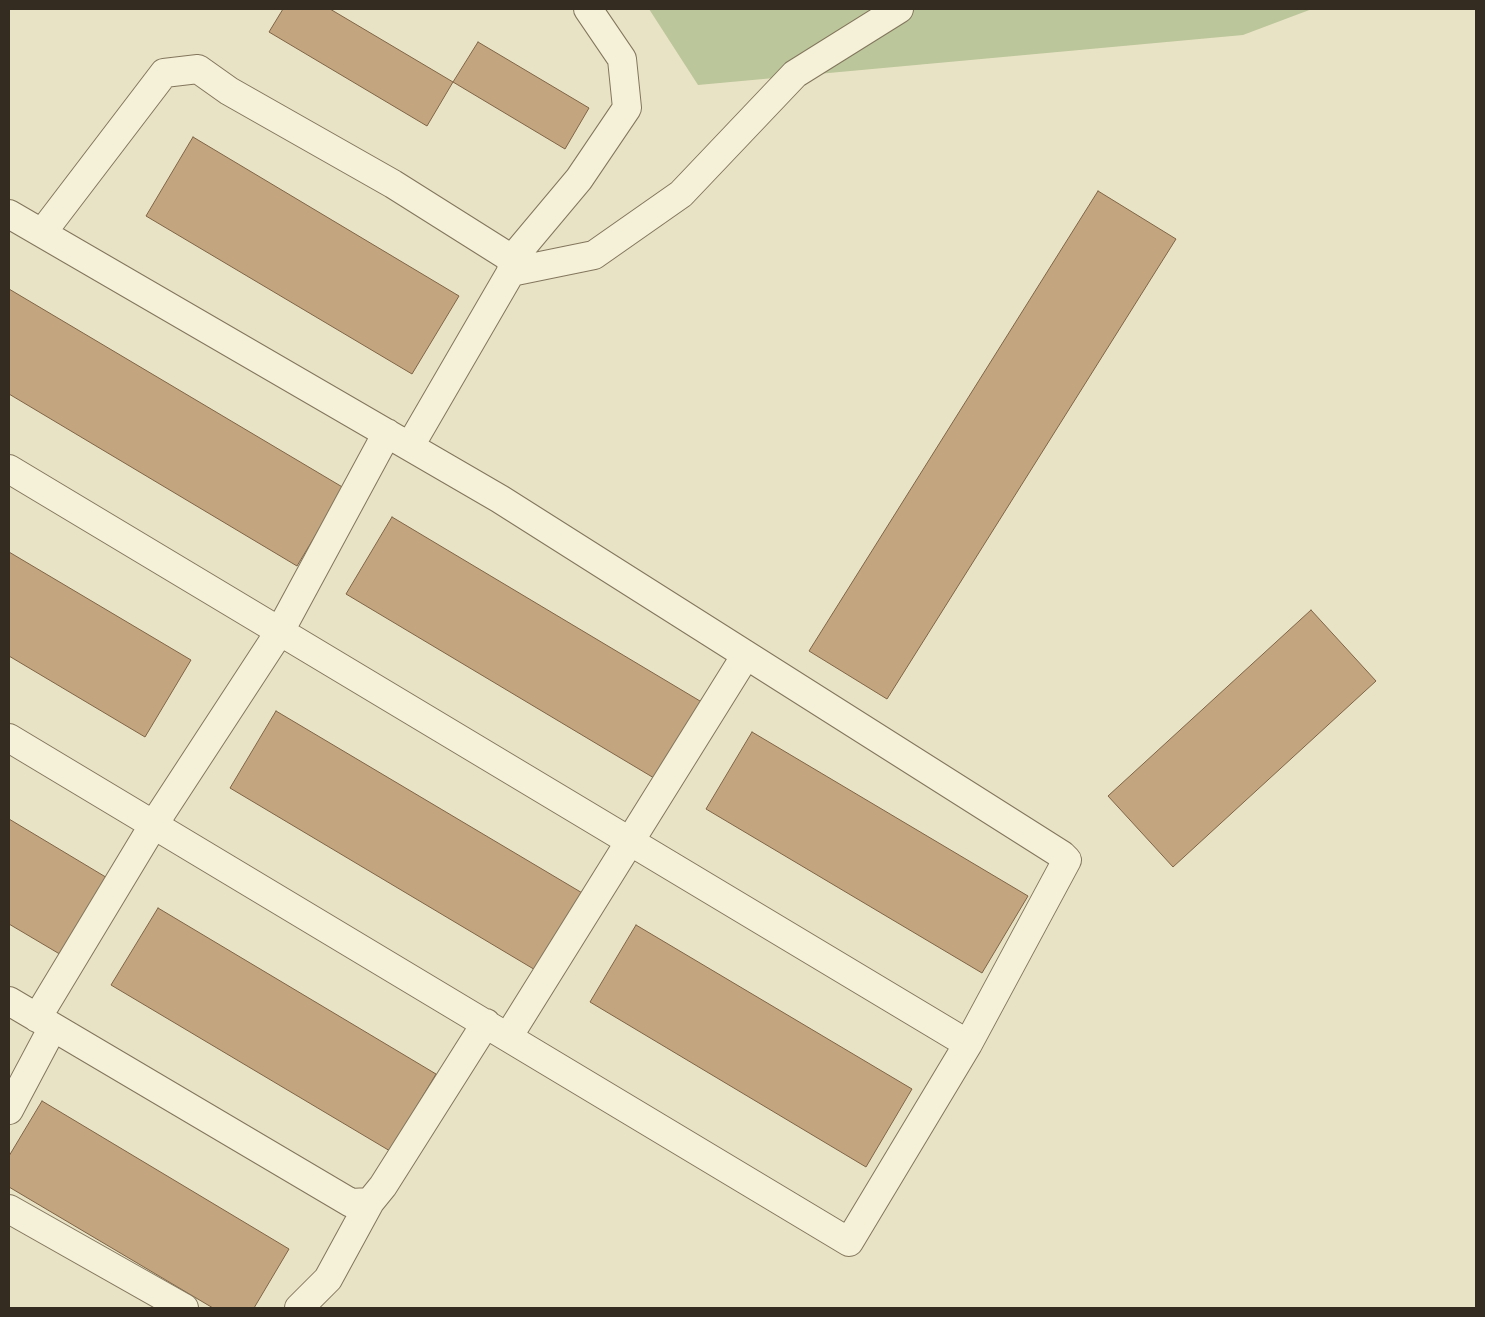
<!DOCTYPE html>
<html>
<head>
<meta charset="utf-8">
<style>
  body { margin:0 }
  #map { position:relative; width:1485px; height:1317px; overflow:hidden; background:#e9e3c5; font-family:"Playfair Display",serif }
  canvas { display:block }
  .frame { position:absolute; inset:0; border:10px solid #342c20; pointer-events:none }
</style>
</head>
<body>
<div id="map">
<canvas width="1485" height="1317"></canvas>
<div class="frame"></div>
</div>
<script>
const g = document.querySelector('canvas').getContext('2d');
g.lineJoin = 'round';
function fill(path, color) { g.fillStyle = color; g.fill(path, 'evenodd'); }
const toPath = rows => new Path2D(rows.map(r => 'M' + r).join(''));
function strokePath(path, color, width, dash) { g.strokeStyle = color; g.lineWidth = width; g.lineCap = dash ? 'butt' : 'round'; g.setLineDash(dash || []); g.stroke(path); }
fill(toPath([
  [649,9,1312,9,1243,35,698,85]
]), '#bbc69b');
const building = toPath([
  [283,9,330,9,453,82,427,126,269,32,283,9],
  [478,42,589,108,565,149,453,82,478,42],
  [193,137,459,296,412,374,146,216,193,137],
  [1098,191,1176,239,887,699,809,651,1098,191],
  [9,289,344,488,297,566,9,394,9,289],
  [392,517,705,704,659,781,346,594,392,517],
  [9,552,191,660,145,737,9,656,9,552],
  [1311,610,1376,681,1173,867,1108,796,1311,610],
  [276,711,589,897,542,974,230,788,276,711],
  [752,732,1028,896,982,973,706,809,752,732],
  [9,819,109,879,63,956,9,924,9,819],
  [158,908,436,1074,390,1151,111,985,158,908],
  [636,925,912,1089,866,1167,590,1002,636,925],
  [42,1101,289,1249,254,1308,213,1308,9,1187,9,1156,42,1101]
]);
fill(building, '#c3a57f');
strokePath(building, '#7f6446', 1);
const minor = toPath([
  [9,214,500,499,1062,855,1067,860,968,1044,849,1242,9,738],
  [42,233,164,73,198,69,229,91,393,184,512,259,511,272,410,446],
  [512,259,579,179,627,108,622,59,588,9],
  [511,272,594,255,681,194,795,74,899,9],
  [9,469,968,1044],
  [9,1001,351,1203,370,1202,383,1186,486,1023],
  [37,1018,154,824,280,631,387,433],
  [508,1037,746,655],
  [9,1110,53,1027],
  [9,1209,184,1308],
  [299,1308,328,1279,370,1202]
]);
strokePath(minor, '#82765d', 30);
strokePath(minor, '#f5f0d8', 28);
</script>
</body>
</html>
